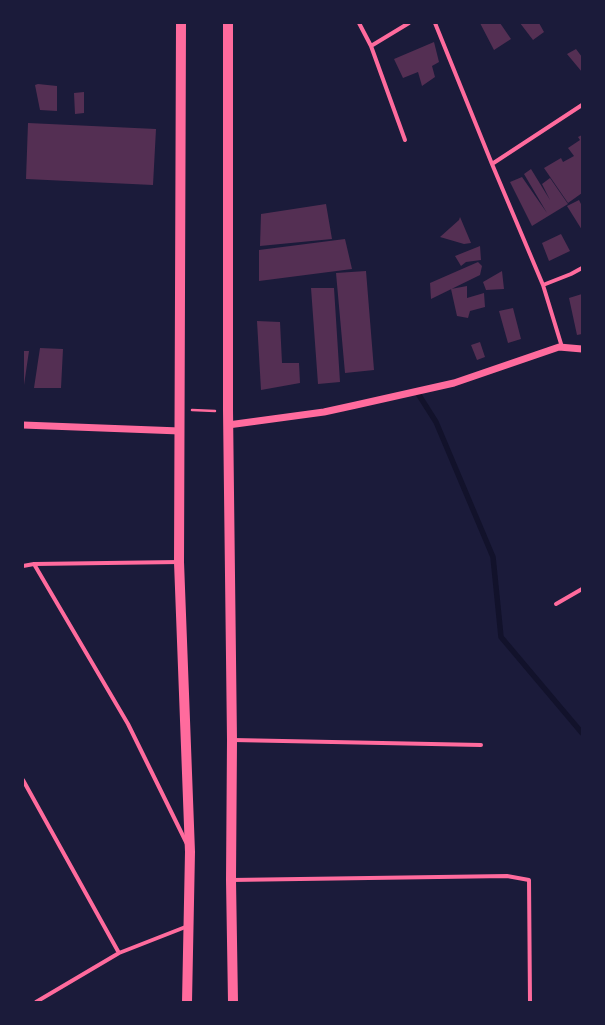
<!DOCTYPE html>
<html>
<head>
<meta charset="utf-8">
<style>
  body { margin:0 }
  #map { position:relative; width:605px; height:1025px; overflow:hidden; background:#1b1b3a; font-family:"Roboto Condensed",sans-serif }
  canvas { display:block }
  .frame { position:absolute; inset:0; border:24px solid #1b1b3a; pointer-events:none }
</style>
</head>
<body>
<div id="map">
<canvas width="605" height="1025"></canvas>
<div class="frame"></div>
</div>
<script>
const g = document.querySelector('canvas').getContext('2d');
g.lineJoin = 'round';
const toPath = rows => new Path2D(rows.map(r => 'M' + r).join(''));
function strokePath(path, color, width, dash) { g.strokeStyle = color; g.lineWidth = width; g.lineCap = dash ? 'butt' : 'round'; g.setLineDash(dash || []); g.stroke(path); }
function fill(path, color) { g.fillStyle = color; g.fill(path, 'evenodd'); }
strokePath(toPath([
  [417,392,436,422,493,557,501,637,582,733]
]), '#12122b', 5.5);
fill(toPath([
  [480,23,500,23,511,39,494,50],
  [520,23,539,23,544,32,533,40],
  [434,42,439,62,432,66,435,77,422,86,418,72,403,78,394,59],
  [576,49,582,57,582,72,567,54],
  [38,84,57,86,57,111,40,110,35,85],
  [84,92,84,113,75,114,74,93],
  [28,123,156,129,153,185,26,179],
  [582,135,582,193,568,203,544,168,561,158,563,162,574,156,568,148,580,140,578,137],
  [531,169,550,200,542,184,550,178,568,204,532,226,510,182,522,177,547,213,524,174],
  [579,200,582,206,582,230,567,206],
  [326,204,332,239,260,246,261,214],
  [460,217,471,243,464,244,440,237,459,220],
  [561,234,570,251,549,261,542,243],
  [345,239,352,269,259,281,259,250],
  [480,246,481,260,466,262,461,266,455,256],
  [478,262,482,266,480,275,431,299,430,283],
  [366,271,374,370,345,373,336,273],
  [502,271,504,289,486,290,483,282],
  [467,286,467,298,484,293,485,307,470,311,468,318,457,316,451,289],
  [311,288,334,288,340,382,318,384],
  [582,294,582,334,577,335,569,298],
  [513,308,521,339,508,343,499,311],
  [257,321,280,322,282,363,299,363,300,383,261,390],
  [480,342,485,357,477,360,471,345],
  [40,348,63,349,61,388,34,388],
  [23,351,29,351,24,385,23,385]
]), '#542f53');
strokePath(toPath([
  [192,410,215,411]
]), '#ff6b9d', 2.5);
strokePath(toPath([
  [359,23,371,46,405,140],
  [435,23,492,164,543,285,562,347],
  [371,46,409,23],
  [492,164,582,105],
  [543,285,571,274,582,268],
  [34,564,128,724,187,844],
  [23,566,34,564,179,562],
  [556,604,582,589],
  [233,740,481,745],
  [23,780,119,953],
  [231,880,507,876,529,880,530,1002],
  [36,1002,119,953,188,926]
]), '#ff6b9d', 4);
strokePath(toPath([
  [23,425,180,431],
  [228,425,324,412,356,405,454,383,559,347,582,349]
]), '#ff6b9d', 7);
strokePath(toPath([
  [181,23,179,562,190,852,187,1002],
  [228,23,228,410,232,740,231,880,233,1002]
]), '#ff6b9d', 10);
</script>
</body>
</html>
